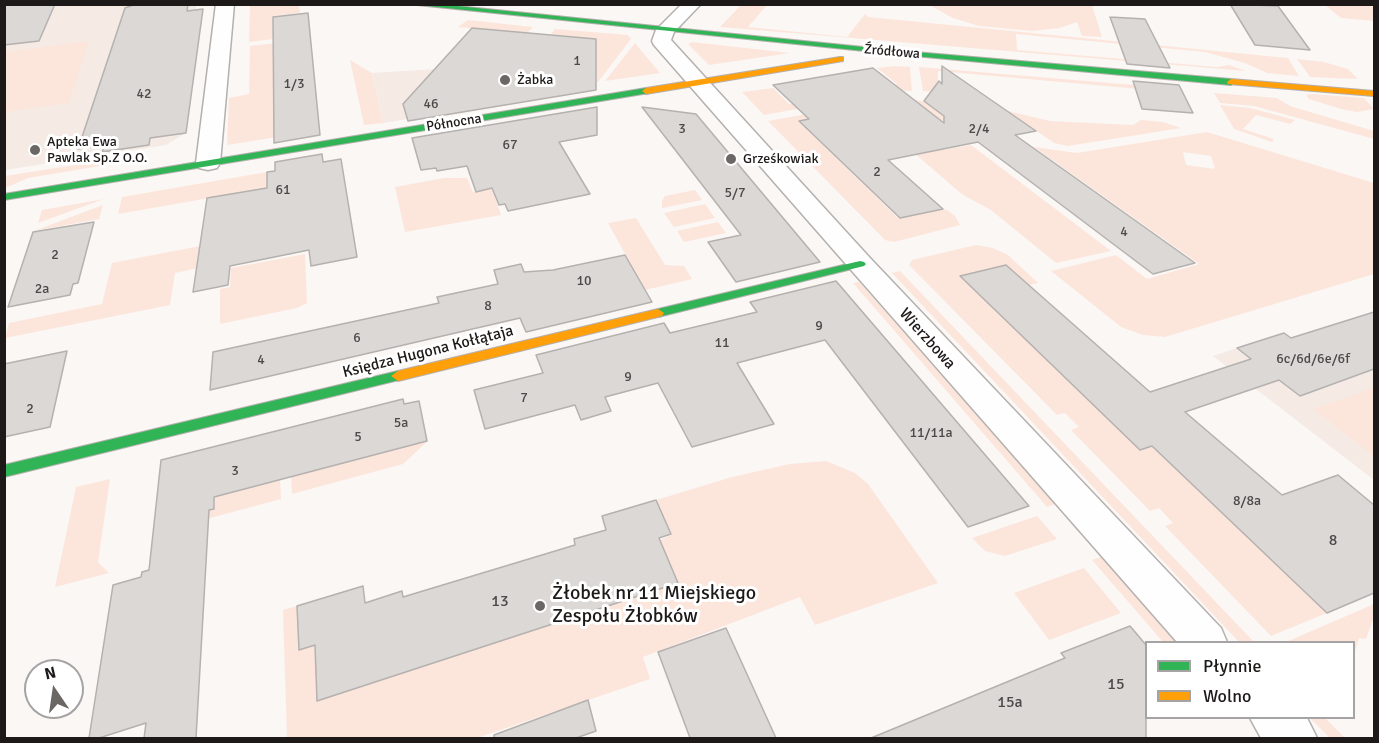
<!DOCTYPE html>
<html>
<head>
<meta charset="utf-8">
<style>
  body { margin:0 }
  #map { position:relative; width:1379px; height:743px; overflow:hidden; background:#fbf7f5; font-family:Signika,sans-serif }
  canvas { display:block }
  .frame { position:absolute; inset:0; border:6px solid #1d1918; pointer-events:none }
  .legend { position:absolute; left:1145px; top:641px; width:210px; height:78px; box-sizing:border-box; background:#fff; border:2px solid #a5a3a3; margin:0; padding:8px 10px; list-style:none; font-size:18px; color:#1d1918 }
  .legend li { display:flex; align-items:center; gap:12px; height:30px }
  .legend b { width:30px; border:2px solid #a5a3a3 }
  .north { position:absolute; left:24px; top:659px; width:60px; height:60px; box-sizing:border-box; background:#fff; border:2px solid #a5a3a3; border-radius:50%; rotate:347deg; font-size:16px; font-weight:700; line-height:24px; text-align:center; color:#1d1918 }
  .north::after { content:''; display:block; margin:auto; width:21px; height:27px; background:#6b6765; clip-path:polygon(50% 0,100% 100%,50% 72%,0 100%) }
</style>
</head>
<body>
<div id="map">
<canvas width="1379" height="743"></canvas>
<div class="frame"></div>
<ul class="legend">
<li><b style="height:8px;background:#30b455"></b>Płynnie</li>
<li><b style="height:8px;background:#ff9f0a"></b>Wolno</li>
</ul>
<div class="north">N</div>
</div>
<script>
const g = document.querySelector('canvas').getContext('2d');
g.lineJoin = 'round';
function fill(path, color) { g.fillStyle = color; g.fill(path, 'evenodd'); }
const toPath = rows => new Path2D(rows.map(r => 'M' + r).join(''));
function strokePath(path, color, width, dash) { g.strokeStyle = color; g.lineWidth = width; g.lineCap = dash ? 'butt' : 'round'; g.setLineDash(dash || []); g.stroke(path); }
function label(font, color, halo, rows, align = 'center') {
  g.font = font + ' Signika,sans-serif'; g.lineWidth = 6; g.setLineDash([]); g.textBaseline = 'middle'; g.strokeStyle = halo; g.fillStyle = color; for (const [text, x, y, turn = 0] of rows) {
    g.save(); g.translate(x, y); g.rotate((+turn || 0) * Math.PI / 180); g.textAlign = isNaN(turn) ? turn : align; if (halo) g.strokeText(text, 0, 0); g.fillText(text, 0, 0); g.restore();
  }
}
fill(toPath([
  [196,4,196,10,203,9,186,133,166,145,5,170,5,5],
  [517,64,461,110,383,123,372,73],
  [1237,348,1300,396,1374,370,1374,480,1213,356]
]), '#f5eae4');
fill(toPath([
  [250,5,299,5,300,13,273,16,273,28,297,36,249,42],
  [741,5,767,5,748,27,847,37,865,14,868,17,1288,58,1299,76,1267,73,1245,63,1205,52,1016,34,1017,50,1217,67,1229,65,1246,71,720,27],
  [929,5,1092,5,1102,37,1082,36,1077,22,1060,28,1032,31,979,26,953,18],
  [1325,5,1374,5,1374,21,1341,18],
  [468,20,533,27,526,34,458,27],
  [555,29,628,35,631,39,598,82,553,90,560,82,596,77,595,39,551,34],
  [89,41,69,103,5,112,5,52],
  [284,42,273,52,274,124,290,135,227,145,229,98,249,94,250,46],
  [692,42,790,53,709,65,688,44],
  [635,43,660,73,605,81],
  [1297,59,1324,62,1348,69,1358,79,1310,77],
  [350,60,372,73,383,123,364,125],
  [894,66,910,67,912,91,875,89,897,84,877,68],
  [919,67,1182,89,1184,93,938,71,938,92,923,91],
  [773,88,789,104,808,100,814,106,764,115,742,92],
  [1214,93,1277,98,1290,106,1374,131,1374,139,1254,106,1220,103],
  [1312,94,1364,98,1374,109,1357,112,1341,109,1309,99,1306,95],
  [912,100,932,102,961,117,916,125,943,150,971,145,1111,251,1056,263,991,210,963,195,907,147],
  [1220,105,1250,108,1295,120,1290,124,1256,115,1243,129,1274,139,1272,142,1234,129],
  [830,110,835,114,798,121,898,218,941,209,947,210,955,216,960,225,894,242,885,240,768,121],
  [1008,111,1050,121,1133,125,1141,120,1163,122,1181,128,1068,146,1054,143],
  [1207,132,1374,183,1374,274,1165,337,1143,335,1121,327,1051,271,1116,255,1147,279,1199,264,1034,147,1077,153],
  [1183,152,1211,156,1215,169,1186,165],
  [145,154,130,161,28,178,5,188,5,176],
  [267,172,267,188,118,214,122,197],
  [444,178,467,178,473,192,492,188,501,215,405,232,395,187],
  [695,190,702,200,662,208,662,201,665,196],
  [104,199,38,223,42,210],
  [705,204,715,218,674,227,664,213],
  [103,205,99,219,34,231],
  [636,218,665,265,684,266,692,279,645,290,608,223],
  [718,222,726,233,684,242,677,231],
  [205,245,203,267,175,273,170,305,5,338,9,323,102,304,112,263],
  [976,245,993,248,1008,255,1038,283,1029,285,1006,265,961,276,1152,446,1327,613,1271,636,1165,526,1173,523,1159,508,1150,511,1071,430,1079,427,1065,413,1057,415,909,265,912,260],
  [305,254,307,303,297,308,220,324,220,289,230,287,231,268],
  [900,271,1254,642,1239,642,892,273],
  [859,282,1055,504,1047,507,853,283],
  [1374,388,1374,456,1313,409],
  [429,440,403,464,292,494,291,477],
  [826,461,855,473,868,484,938,583,815,625,800,597,643,657,650,679,477,738,287,738,283,610,297,606,315,645,317,700,671,535,656,500,732,477,790,464],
  [110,479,98,562,109,573,55,587,76,487],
  [280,479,281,499,162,531,156,532,154,526,213,509,214,497],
  [1037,516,1057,539,1005,556,985,551,972,538],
  [1101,557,1176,642,1163,642,1092,560],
  [1084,568,1121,613,1049,640,1014,593],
  [1374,604,1374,617,1366,639,1359,638,1354,655,1354,642,1286,642],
  [1310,718,1325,718,1345,738,1330,738]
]), '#fce6dc');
const building = toPath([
  [4,4,55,4,39,41,4,45,4,4],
  [136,4,188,4,187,11,203,9,186,133,150,138,149,145,102,152,105,145,78,149,125,8,136,4],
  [1230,4,1278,6,1310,50,1255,45,1230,4],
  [308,13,320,135,274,143,273,17,308,13],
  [1110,17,1145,19,1170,68,1127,64,1110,17],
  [472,28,596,39,596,90,408,121,403,104,472,28],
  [942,66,1036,131,1015,135,1195,263,1153,274,978,142,888,160,943,209,900,218,799,121,809,119,773,85,873,68,944,123,944,116,924,101,939,81,942,84,942,66],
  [1133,81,1179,85,1193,113,1142,109,1133,81],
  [597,107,597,135,559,142,590,194,508,211,505,204,499,205,492,188,476,192,467,166,437,171,436,168,421,170,412,138,597,107],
  [642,107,696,114,820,262,736,282,708,242,741,235,642,107],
  [322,154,323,162,341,159,357,257,311,266,309,250,230,266,228,285,193,292,207,198,267,188,267,172,275,171,275,162,322,154],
  [94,222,78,283,73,284,70,295,8,307,33,232,94,222],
  [625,255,652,302,526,332,520,318,210,390,213,352,439,303,437,297,498,284,494,270,521,264,524,272,553,270,625,255],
  [1006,265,1150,392,1251,359,1237,348,1284,333,1291,338,1374,312,1374,369,1300,396,1279,380,1185,412,1282,495,1338,475,1374,505,1374,593,1327,613,1152,446,1140,450,960,276,1006,265],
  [836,281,1029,506,968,527,825,340,737,363,774,424,692,447,658,383,605,397,611,411,581,420,575,405,485,429,474,390,543,373,536,355,664,323,670,333,757,312,750,302,836,281],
  [67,351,50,427,4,437,4,364,67,351],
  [403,399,404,404,419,401,427,441,214,497,214,509,209,510,196,738,144,738,146,723,99,738,89,738,113,585,141,577,142,572,149,570,161,460,403,399],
  [656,500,671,534,659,538,678,583,317,701,315,645,299,650,297,606,363,586,365,603,402,591,403,597,575,545,574,539,606,530,602,516,656,500],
  [1130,626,1146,645,1146,738,871,738,1065,658,1061,653,1130,626],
  [726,628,776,738,690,738,658,652,726,628],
  [588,700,596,731,576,738,494,738,494,735,588,700]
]);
fill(building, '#dbd8d6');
strokePath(building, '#b4b1af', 1.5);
const street = toPath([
  [216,4,234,4,220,163,217,168,208,170,199,168,196,163,216,4],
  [682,4,701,4,674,32,671,40,870,258,1221,628,1227,642,1177,642,654,45,652,41,656,30,682,4],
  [1250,718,1307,718,1317,738,1261,738,1250,718]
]);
const fast = toPath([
  [407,4,437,4,903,51,1231,79,1235,82,1231,85,903,55,407,4],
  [646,88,650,91,649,93,4,200,4,194,646,88],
  [860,261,864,262,866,264,864,266,658,317,652,313,658,309,860,261],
  [398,371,405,376,403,379,4,477,4,465,398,371]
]);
const slow = toPath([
  [840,57,843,57,843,61,646,94,642,91,646,88,840,57],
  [1231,79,1374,91,1374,96,1228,84,1227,82,1231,79],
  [658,309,664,313,662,316,398,381,391,376,398,371,658,309]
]);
strokePath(street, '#b4b0ae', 3);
strokePath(fast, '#b4b0ae', 2);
strokePath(slow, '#b4b0ae', 2);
fill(street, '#fefefe');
fill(fast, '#30b455');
fill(slow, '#ff9f0a');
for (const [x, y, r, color] of [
  [505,80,6,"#6b6765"],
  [35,150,6,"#6b6765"],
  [731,159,6,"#6b6765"],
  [540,606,6,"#6b6765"]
]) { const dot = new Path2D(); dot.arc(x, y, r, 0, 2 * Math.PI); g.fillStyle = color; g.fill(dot); strokePath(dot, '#fff', 2); }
label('14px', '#1d1918', '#fff', [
  ["Źródłowa",892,52,5],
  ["Północna",454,123,-9]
]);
label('14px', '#4c4948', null, [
  ["1",577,61],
  ["1/3",294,84],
  ["42",144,94],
  ["46",431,104],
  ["3",682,129],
  ["2/4",979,129],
  ["67",510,145],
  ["2",877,172],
  ["61",283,190],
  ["5/7",735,193],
  ["4",1124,232],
  ["2",55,255],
  ["10",584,281],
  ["2a",42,289],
  ["8",488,306],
  ["9",819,326],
  ["6",357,338],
  ["11",722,343],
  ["6c/6d/6e/6f",1313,359],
  ["4",261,360],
  ["9",628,377],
  ["7",524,398],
  ["2",30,409],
  ["5a",401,423],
  ["11/11a",931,433],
  ["5",358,437],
  ["3",235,471],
  ["8/8a",1247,501]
]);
label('14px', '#1d1918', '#fff', [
  ["Żabka",517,80],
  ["Apteka Ewa",47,142],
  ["Pawlak Sp.Z O.O.",47,158],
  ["Grześkowiak",743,159]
], 'left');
label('16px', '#1d1918', '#fff', [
  ["Wierzbowa",927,339,48],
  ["Księdza Hugona Kołłątaja",428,352,-14]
]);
label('16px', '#4c4948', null, [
  ["8",1333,541],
  ["13",500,602],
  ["15",1116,685],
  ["15a",1010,703]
]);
label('20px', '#1d1918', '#fff', [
  ["Żłobek nr 11 Miejskiego",552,594],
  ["Zespołu Żłobków",552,617]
], 'left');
</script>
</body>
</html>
